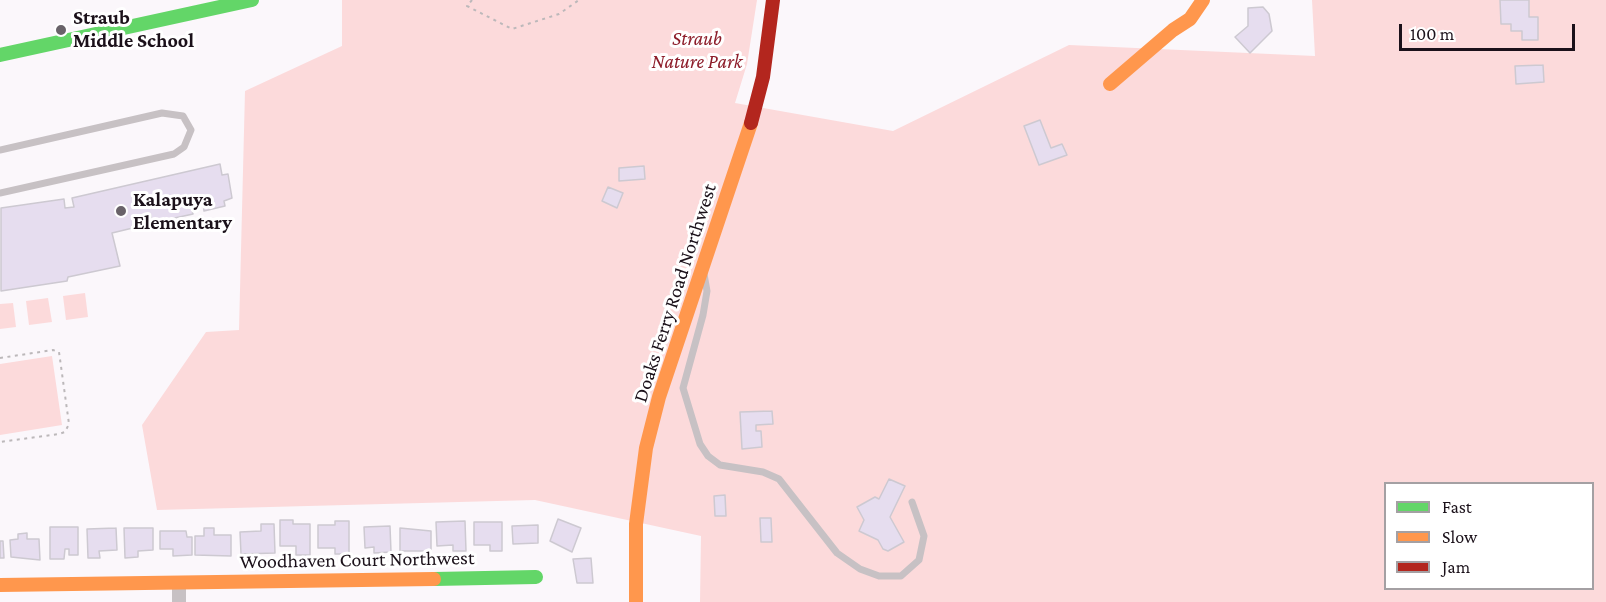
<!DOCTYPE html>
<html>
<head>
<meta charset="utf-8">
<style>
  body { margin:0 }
  #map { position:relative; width:1606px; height:602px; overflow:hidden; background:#fbf7fb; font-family:"Crimson Pro",serif }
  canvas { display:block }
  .legend { position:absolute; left:1384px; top:482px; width:210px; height:108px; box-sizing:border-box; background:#fff; border:2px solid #a4a0a3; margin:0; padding:8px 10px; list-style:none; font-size:18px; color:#1b111a }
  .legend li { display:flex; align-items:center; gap:12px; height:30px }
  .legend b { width:30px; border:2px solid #a4a0a3 }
  .scale { position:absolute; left:1399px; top:24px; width:176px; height:27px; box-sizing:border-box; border:3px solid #1b111a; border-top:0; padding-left:8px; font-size:18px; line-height:21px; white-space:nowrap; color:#1b111a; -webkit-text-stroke:4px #fff; paint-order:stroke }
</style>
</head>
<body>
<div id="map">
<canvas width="1606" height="602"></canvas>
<ul class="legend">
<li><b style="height:8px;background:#63d668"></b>Fast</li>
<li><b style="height:8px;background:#ff974d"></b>Slow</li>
<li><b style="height:8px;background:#b3261e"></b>Jam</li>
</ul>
<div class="scale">100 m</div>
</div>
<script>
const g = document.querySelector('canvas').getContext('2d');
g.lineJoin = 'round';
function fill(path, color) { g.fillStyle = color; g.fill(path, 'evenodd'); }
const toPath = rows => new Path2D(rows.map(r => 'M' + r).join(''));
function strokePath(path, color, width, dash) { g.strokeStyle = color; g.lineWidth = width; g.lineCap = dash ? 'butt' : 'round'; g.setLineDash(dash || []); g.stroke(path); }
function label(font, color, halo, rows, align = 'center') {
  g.font = font + ' "Crimson Pro",serif'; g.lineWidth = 6; g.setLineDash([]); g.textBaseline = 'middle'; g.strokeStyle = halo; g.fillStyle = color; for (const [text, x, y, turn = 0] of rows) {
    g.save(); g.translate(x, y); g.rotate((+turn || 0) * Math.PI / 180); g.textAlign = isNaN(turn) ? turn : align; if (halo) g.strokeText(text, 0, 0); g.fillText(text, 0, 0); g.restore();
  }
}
fill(toPath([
  [342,0,757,0,747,64,735,103,893,131,1069,45,1315,56,1312,0,1606,0,1606,602,700,602,701,536,535,500,157,510,142,425,206,332,239,330,245,91,342,46],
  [1386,484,1592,484,1592,588,1386,588],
  [85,293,88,317,66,320,63,296],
  [48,298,52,322,29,325,26,301],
  [13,303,16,327,0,329,0,304],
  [52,356,62,425,0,435,0,364]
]), '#fcdadb');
const building = toPath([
  [1500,0,1529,0,1529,17,1538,17,1538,40,1522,40,1522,31,1511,31,1511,24,1501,24,1500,0],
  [1263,7,1269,14,1272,31,1250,53,1235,37,1248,26,1248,8,1263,7],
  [1543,65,1544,82,1516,84,1515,66,1543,65],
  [1040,120,1051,148,1062,144,1067,155,1039,165,1024,126,1040,120],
  [220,164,222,175,228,174,232,198,224,201,225,206,204,211,203,203,191,206,193,214,152,223,151,215,139,218,141,226,112,233,120,266,68,277,67,281,1,291,1,208,64,199,65,208,74,207,72,198,220,164],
  [644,166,645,179,619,181,619,168,644,166],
  [608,187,623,193,617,208,602,201,608,187],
  [772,411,773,424,756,425,756,431,761,431,762,447,742,449,740,412,772,411],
  [889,479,905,486,890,517,904,542,888,551,883,549,878,540,859,531,864,520,857,507,875,497,879,499,889,479],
  [725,495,726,516,715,516,714,496,725,495],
  [760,518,771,518,772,542,761,542,760,518],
  [558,519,581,528,572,552,550,541,558,519],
  [280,520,293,520,293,524,310,524,310,555,296,555,296,546,280,546,280,520],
  [335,521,349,521,349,554,335,554,335,548,318,548,318,525,335,525,335,521],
  [465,521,466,551,453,551,453,545,437,546,436,522,465,521],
  [474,522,502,522,502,551,490,551,490,545,474,545,474,522],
  [261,524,274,524,275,553,241,554,240,532,261,531,261,524],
  [538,525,538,543,513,544,512,526,538,525],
  [390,526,391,552,374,553,374,547,365,548,364,527,390,526],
  [50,527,78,527,78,555,69,555,69,549,65,549,64,559,50,559,50,527],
  [116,528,117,550,99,551,100,558,88,558,87,529,116,528],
  [124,528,153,528,153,550,138,551,138,557,125,558,124,528],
  [204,528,214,528,214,535,231,535,231,556,195,555,195,536,204,536,204,528],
  [400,528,431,531,431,551,400,551,400,528],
  [160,531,186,531,187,537,192,537,192,555,173,556,173,549,160,549,160,531],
  [27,533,27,539,39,539,40,560,11,557,10,540,18,539,18,534,27,533],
  [0,541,3,541,4,558,0,558,0,541],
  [591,558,593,583,577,583,573,559,591,558]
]);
fill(building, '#e6ddef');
strokePath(building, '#cdc9d1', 1.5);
strokePath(toPath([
  [472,0,467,6,512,29,559,14,579,0],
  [0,358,53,350,59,352,69,424,65,432,59,434,0,442]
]), '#bcb8ba', 2, [3, 4.5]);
strokePath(toPath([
  [0,150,162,113,183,116,191,130,184,147,174,154,0,193],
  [704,274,707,291,703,315,683,388,700,444,708,456,720,465,763,472,779,479,837,553,860,569,879,576,901,576,919,560,924,536,912,502]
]), '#c7c1c4', 7);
strokePath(toPath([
  [179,583,179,602]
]), '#c7c1c4', 14);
strokePath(toPath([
  [0,55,252,0],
  [434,579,536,577]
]), '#63d668', 14);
strokePath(toPath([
  [1110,84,1173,30,1190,19,1203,0],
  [0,585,434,579],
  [636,602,636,524,646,448,659,397,751,123]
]), '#ff974d', 14);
strokePath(toPath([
  [751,123,763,77,773,0]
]), '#b3261e', 14);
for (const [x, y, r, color] of [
  [61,30,6,"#696269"],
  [121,211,6,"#696269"]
]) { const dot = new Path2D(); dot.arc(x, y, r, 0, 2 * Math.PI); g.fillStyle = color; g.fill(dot); strokePath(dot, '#fff', 2); }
label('bold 20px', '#1b111a', '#fff', [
  ["Straub",73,18],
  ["Middle School",73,41],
  ["Kalapuya",133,200],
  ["Elementary",133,223]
], 'left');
label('italic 20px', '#8d1d2a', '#fff', [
  ["Straub",697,39],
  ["Nature Park",697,62]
]);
label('20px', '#1b111a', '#fff', [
  ["Doaks Ferry Road Northwest",675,293,-72],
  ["Woodhaven Court Northwest",357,560,-1]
]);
</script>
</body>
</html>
